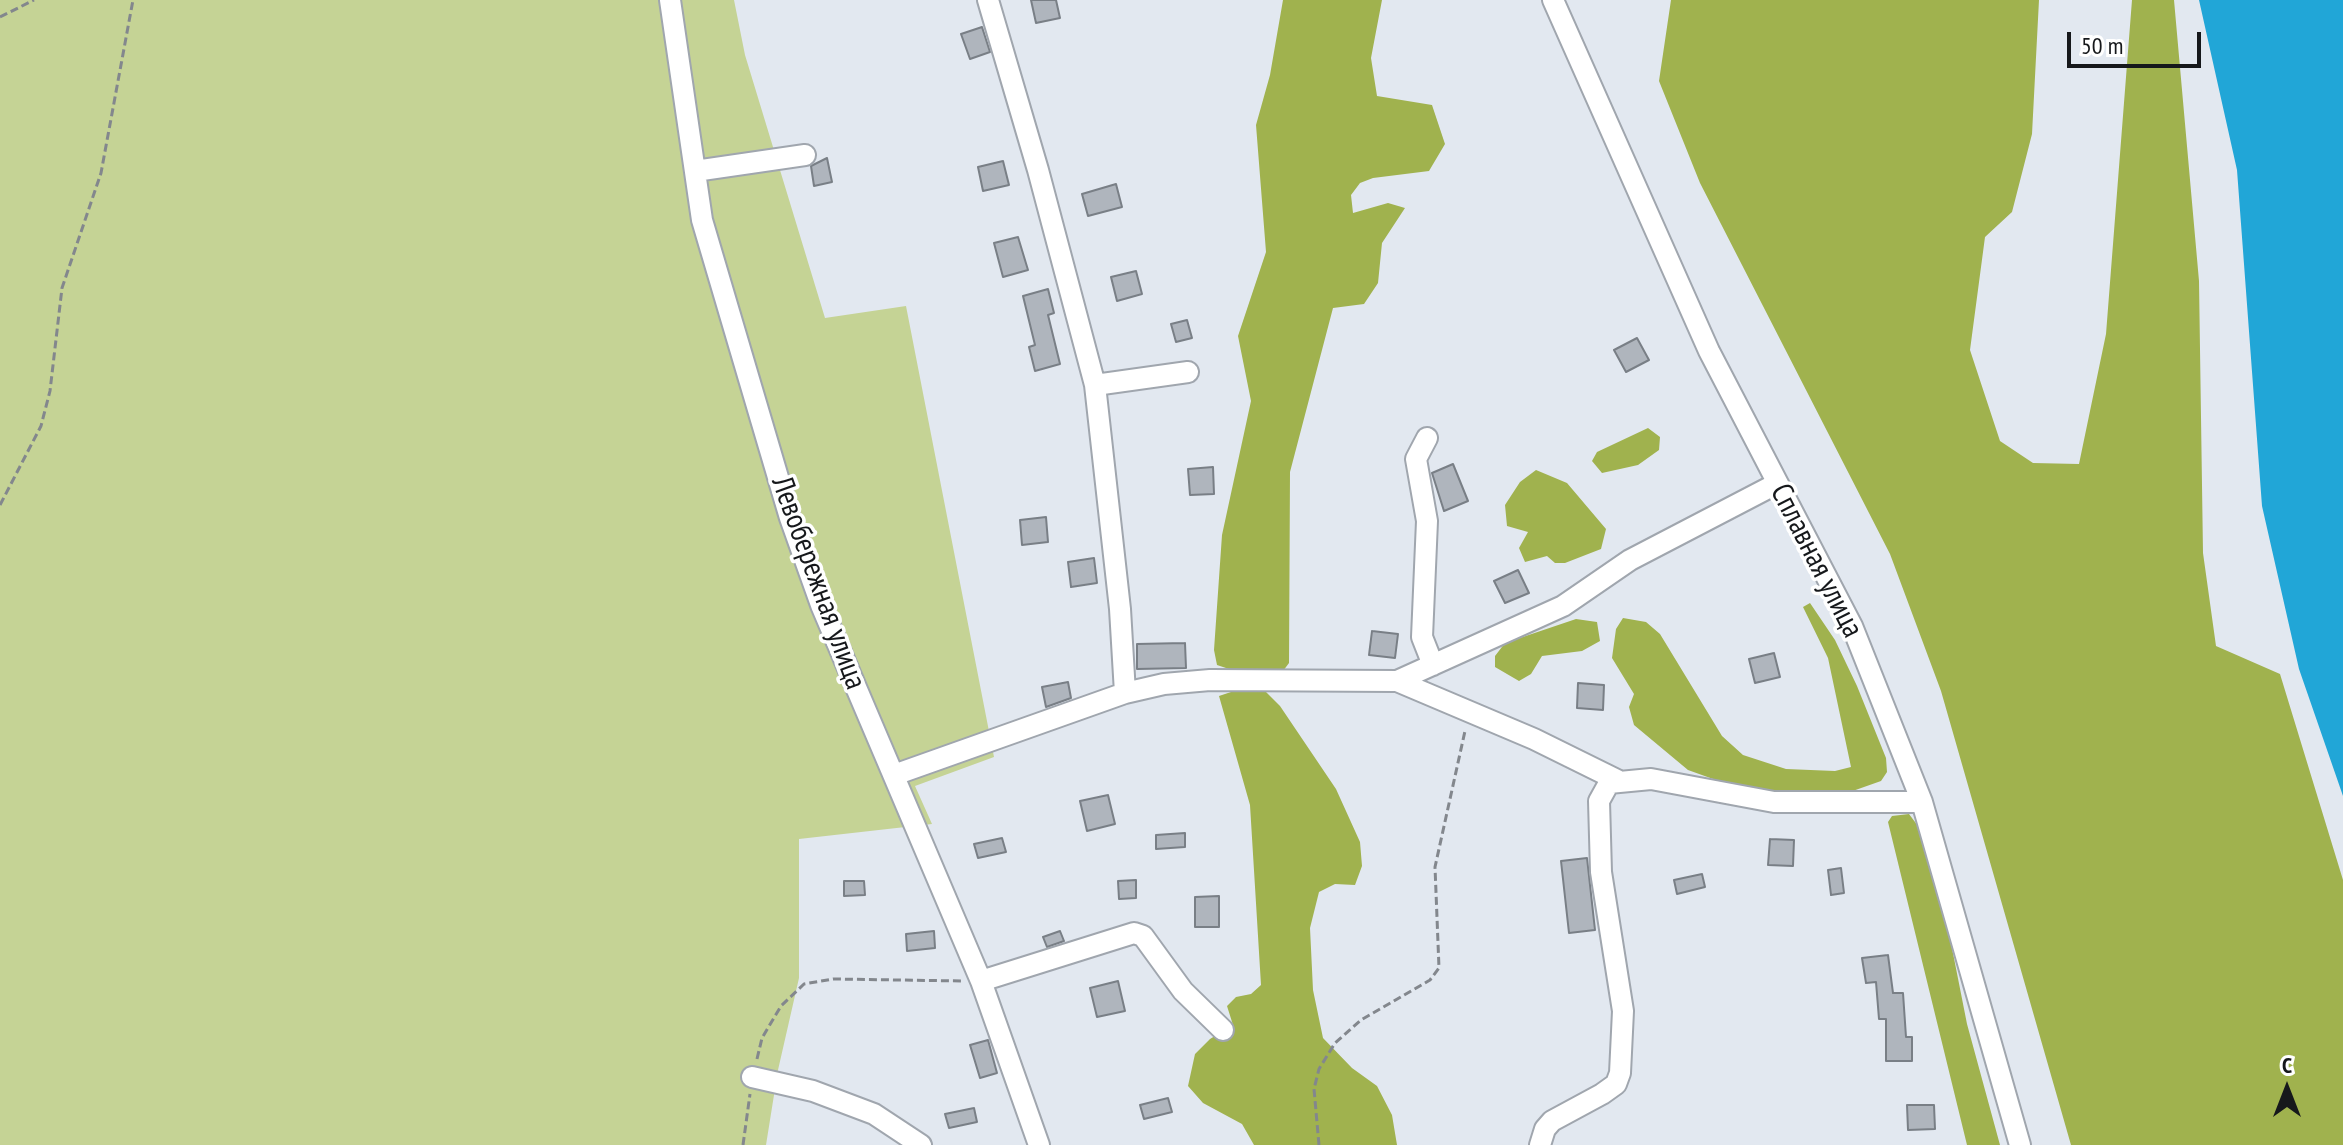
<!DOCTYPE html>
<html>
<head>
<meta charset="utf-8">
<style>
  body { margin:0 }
  #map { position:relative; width:2343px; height:1145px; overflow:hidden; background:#e2e8f0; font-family:"PT Sans Narrow",sans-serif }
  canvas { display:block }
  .north { position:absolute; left:2247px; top:1049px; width:80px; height:80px; -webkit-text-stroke:6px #fff; paint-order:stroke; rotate:0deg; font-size:22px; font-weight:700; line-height:32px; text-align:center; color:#16181b }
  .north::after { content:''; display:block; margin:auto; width:28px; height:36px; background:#16181b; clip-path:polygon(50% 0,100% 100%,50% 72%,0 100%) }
  .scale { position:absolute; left:2067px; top:32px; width:134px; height:36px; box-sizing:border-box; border:4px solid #16181b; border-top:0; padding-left:10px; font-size:24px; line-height:28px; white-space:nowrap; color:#16181b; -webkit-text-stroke:6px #fff; paint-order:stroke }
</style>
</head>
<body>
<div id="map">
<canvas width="2343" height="1145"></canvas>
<div class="north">С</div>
<div class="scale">50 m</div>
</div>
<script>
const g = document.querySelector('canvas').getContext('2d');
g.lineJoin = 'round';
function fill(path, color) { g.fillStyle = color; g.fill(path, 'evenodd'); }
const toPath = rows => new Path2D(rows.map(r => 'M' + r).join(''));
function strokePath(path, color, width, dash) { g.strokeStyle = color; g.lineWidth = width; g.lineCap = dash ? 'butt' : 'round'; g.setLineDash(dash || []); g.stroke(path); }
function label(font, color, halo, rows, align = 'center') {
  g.font = font + ' "PT Sans Narrow",sans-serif'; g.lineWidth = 7; g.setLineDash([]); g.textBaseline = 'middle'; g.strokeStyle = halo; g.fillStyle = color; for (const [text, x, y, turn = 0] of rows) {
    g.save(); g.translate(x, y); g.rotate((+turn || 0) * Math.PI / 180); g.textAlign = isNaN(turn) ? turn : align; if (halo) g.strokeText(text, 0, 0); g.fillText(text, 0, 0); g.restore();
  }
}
fill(toPath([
  [0,0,734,0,745,55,825,318,906,306,994,757,915,786,932,824,799,839,799,978,778,1070,766,1145,0,1145]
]), '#c5d395');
fill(toPath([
  [1283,0,1382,0,1371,58,1377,96,1432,105,1445,144,1429,171,1373,178,1360,183,1351,195,1353,213,1388,203,1405,208,1382,243,1378,283,1364,304,1333,308,1290,472,1289,663,1283,671,1229,669,1217,665,1214,650,1222,535,1251,401,1238,336,1266,252,1256,125,1270,75],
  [1671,0,2039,0,2032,134,2012,212,1985,237,1970,350,2000,441,2033,463,2079,464,2106,334,2132,0,2174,0,2199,281,2203,553,2216,646,2280,674,2343,880,2343,1145,2071,1145,1941,691,1890,554,1700,183,1659,81],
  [1648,428,1660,437,1659,450,1638,465,1602,473,1592,461,1597,452],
  [1536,470,1567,483,1606,529,1601,549,1565,563,1555,563,1547,556,1525,562,1519,548,1528,532,1507,526,1505,505,1520,482],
  [1810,603,1835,640,1857,686,1886,758,1887,772,1881,781,1847,793,1779,793,1727,784,1688,770,1634,725,1629,707,1634,694,1612,658,1616,629,1623,618,1646,622,1660,634,1722,736,1743,755,1786,769,1835,771,1851,767,1828,658,1803,607],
  [1576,619,1597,622,1600,641,1582,651,1542,656,1531,674,1519,681,1495,667,1495,656,1505,643],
  [1237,690,1264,690,1280,706,1336,789,1360,842,1362,866,1355,885,1335,884,1319,892,1310,928,1313,990,1323,1038,1352,1068,1377,1086,1392,1115,1397,1145,1254,1145,1242,1124,1203,1103,1188,1086,1195,1054,1210,1039,1233,1025,1227,1006,1236,997,1251,994,1261,985,1250,805,1219,696],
  [1909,814,1918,826,1949,933,1967,1024,2000,1145,1967,1145,1888,822,1892,816]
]), '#a0b24e');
fill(toPath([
  [2199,0,2343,0,2343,796,2299,669,2262,506,2237,170]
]), '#21a6d7');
const building = toPath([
  [1031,0,1056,0,1060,18,1036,23,1031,0],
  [982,27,990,52,970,59,961,34,982,27],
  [827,158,832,182,814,186,811,166,827,158],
  [1003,161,1009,185,983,191,978,167,1003,161],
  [1116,184,1122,207,1088,216,1082,194,1116,184],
  [1018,237,1028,270,1003,277,994,243,1018,237],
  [1136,271,1142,294,1117,301,1111,277,1136,271],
  [1048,289,1054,313,1048,315,1060,364,1035,371,1029,347,1035,345,1023,296,1048,289],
  [1187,320,1192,338,1176,342,1171,324,1187,320],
  [1637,338,1649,360,1626,372,1614,350,1637,338],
  [1453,464,1468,501,1444,511,1432,473,1453,464],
  [1213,467,1214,494,1190,495,1188,469,1213,467],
  [1046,517,1048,542,1022,545,1020,520,1046,517],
  [1094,558,1097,583,1071,587,1068,562,1094,558],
  [1518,570,1529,593,1505,603,1494,581,1518,570],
  [1372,631,1398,634,1395,658,1369,655,1372,631],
  [1185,643,1186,668,1137,669,1137,644,1185,643],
  [1774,653,1780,677,1755,683,1749,659,1774,653],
  [1068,682,1071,698,1046,707,1042,687,1068,682],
  [1578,683,1604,685,1603,710,1577,708,1578,683],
  [1108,795,1115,824,1087,831,1080,801,1108,795],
  [1185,833,1185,847,1156,849,1156,835,1185,833],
  [1002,838,1006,852,978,858,974,844,1002,838],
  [1770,839,1794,840,1793,866,1768,865,1770,839],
  [1587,858,1595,930,1569,933,1561,861,1587,858],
  [1841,868,1844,893,1831,895,1828,870,1841,868],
  [1702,874,1705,887,1677,894,1674,880,1702,874],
  [1136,880,1136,898,1119,899,1118,881,1136,880],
  [844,881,864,881,865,895,844,896,844,881],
  [1219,896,1219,927,1195,927,1195,897,1219,896],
  [934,931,935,948,907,951,906,934,934,931],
  [1060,931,1064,941,1047,947,1043,937,1060,931],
  [1888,955,1893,993,1903,993,1906,1037,1912,1037,1912,1061,1886,1061,1886,1019,1879,1019,1876,982,1866,983,1862,958,1888,955],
  [1118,981,1125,1011,1097,1017,1090,988,1118,981],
  [988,1040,997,1073,980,1078,970,1045,988,1040],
  [1168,1098,1172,1112,1144,1119,1140,1105,1168,1098],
  [1907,1105,1934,1105,1935,1129,1908,1130,1907,1105],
  [974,1108,977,1122,949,1128,945,1114,974,1108]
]);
fill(building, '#afb5bd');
strokePath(building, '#797f86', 2);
const minor = toPath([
  [670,0,702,220,790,518,821,605,981,981,1039,1145],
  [988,0,1038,170,1095,385,1120,609,1125,693],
  [1553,0,1709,351,1852,626,1922,802,2020,1145],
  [695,171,805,155],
  [1095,385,1188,372],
  [1427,438,1416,459,1427,521,1422,637,1433,665],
  [1397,681,1534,739,1617,780],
  [894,775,1125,693,1164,684,1210,680,1397,681,1563,606,1630,560,1776,484],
  [981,981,1134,933,1143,936,1183,991,1223,1030],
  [752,1077,813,1091,874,1114,921,1145],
  [1540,1145,1545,1129,1552,1121,1602,1094,1616,1084,1620,1073,1623,1011,1601,872,1599,801,1609,783,1651,779,1774,802,1922,802]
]);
strokePath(minor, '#a0a6ae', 24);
strokePath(toPath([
  [0,17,34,0],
  [0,505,41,426,50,391,62,288,101,173,133,0],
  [757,1059,762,1038,781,1006,804,984,833,979,961,981],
  [743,1145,750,1094],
  [1319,1145,1314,1089,1319,1069,1335,1043,1361,1020,1430,980,1439,968,1435,867,1465,731]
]), '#83878d', 3, [8, 4]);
strokePath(minor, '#fff', 20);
label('30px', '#16181b', '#fff', [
  ["Сплавная улица",1816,561,63],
  ["Левобережная улица",818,583,70]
]);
</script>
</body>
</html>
